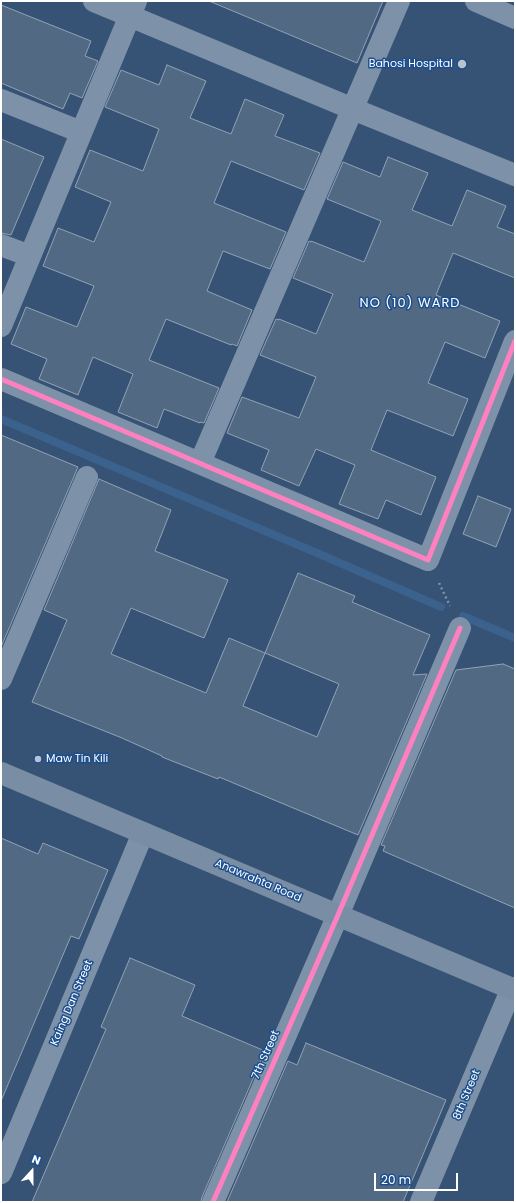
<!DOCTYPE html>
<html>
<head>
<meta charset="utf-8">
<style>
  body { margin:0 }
  #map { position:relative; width:516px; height:1203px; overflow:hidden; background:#365274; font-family:Poppins,sans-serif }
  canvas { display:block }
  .frame { position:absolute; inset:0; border:2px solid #fff; pointer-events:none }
  .north { position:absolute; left:12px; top:1151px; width:40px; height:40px; -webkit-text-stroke:3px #1b4f8f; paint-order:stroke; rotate:21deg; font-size:11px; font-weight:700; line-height:16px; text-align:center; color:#fff }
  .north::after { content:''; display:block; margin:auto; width:14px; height:18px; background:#fff; clip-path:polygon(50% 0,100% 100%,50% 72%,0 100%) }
  .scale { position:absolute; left:374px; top:1173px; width:84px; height:18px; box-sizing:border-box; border:2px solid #fff; border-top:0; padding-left:5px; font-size:12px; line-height:14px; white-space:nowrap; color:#fff; -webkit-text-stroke:3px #1b4f8f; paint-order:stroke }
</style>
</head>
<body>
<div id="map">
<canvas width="516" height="1203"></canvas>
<div class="frame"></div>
<div class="north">N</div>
<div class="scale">20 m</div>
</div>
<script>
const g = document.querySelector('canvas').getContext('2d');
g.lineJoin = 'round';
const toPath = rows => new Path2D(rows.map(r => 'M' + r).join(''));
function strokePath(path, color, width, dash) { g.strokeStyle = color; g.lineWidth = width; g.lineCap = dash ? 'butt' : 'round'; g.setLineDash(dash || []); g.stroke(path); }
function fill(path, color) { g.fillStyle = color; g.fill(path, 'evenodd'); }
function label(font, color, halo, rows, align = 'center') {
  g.font = font + ' Poppins,sans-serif'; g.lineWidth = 3; g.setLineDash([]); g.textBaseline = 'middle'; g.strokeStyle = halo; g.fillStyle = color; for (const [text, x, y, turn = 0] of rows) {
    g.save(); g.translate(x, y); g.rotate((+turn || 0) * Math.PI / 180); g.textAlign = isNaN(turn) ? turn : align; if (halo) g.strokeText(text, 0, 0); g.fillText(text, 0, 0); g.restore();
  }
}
strokePath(toPath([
  [1,419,324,556,441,607],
  [463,616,515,638]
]), '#3b618d', 8);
const building = toPath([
  [209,1,383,1,357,63,209,1],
  [1,5,91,41,85,56,98,61,82,98,70,93,63,109,1,83,1,5],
  [167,65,206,81,190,118,231,134,245,99,284,115,275,136,320,153,304,190,231,161,214,203,286,232,270,269,223,251,207,291,252,310,237,346,232,344,231,345,166,319,149,360,219,388,204,423,200,422,200,423,164,409,157,428,118,412,133,374,93,357,78,395,39,379,47,359,11,344,26,307,77,327,94,286,43,266,58,228,94,242,111,202,75,187,90,150,143,171,159,129,105,107,121,70,159,85,167,65],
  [1,139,44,157,11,235,1,233,1,139],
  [388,157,428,173,412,210,452,226,467,190,506,206,497,227,515,234,515,278,453,253,436,295,500,321,485,358,445,342,428,383,468,399,453,436,387,410,371,450,436,477,421,515,386,500,378,519,339,504,355,465,316,449,299,486,261,470,269,450,227,433,242,397,299,418,316,377,260,355,276,319,279,320,279,319,316,334,333,294,293,278,309,241,311,242,311,241,364,262,381,221,327,199,343,162,380,177,388,157],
  [1,435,78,467,1,647,1,435],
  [99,479,171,510,155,551,228,580,204,638,131,608,111,654,206,693,229,638,265,653,243,706,317,737,339,684,265,653,298,573,355,596,352,602,430,635,413,675,427,674,358,835,219,777,218,779,162,757,162,756,122,738,32,702,67,620,44,610,99,479],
  [478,496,511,509,496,547,463,534,478,496],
  [503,664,515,669,515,908,383,851,385,846,381,845,456,670,503,664],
  [1,838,38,854,43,843,108,870,79,939,71,936,1,1101,1,838],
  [130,958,195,985,182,1016,265,1051,202,1197,201,1202,32,1202,106,1029,101,1027,130,958],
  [306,1043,446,1100,403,1202,227,1202,288,1061,297,1065,306,1043]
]);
fill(building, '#526984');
strokePath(building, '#92a2b6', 1);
strokePath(toPath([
  [439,583,450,606]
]), '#7d92a8', 2.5, [2, 3]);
strokePath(toPath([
  [94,1,353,109,515,175],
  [476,1,515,18],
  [1,100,81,132],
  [1,245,30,256],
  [1,326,136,1],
  [1,379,428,560,515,341],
  [200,463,399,1],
  [1,679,87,477],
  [1,1173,143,833],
  [213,1202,338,915,460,628],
  [421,1202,512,988]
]), '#7d92a8', 22);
strokePath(toPath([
  [1,773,515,990]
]), '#798da4', 22);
strokePath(toPath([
  [1,379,428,560,515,341],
  [213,1202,338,915,460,628]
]), '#ff80c0', 5);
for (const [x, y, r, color] of [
  [462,64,5,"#b9c2ce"],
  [38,759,4,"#b9c2ce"]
]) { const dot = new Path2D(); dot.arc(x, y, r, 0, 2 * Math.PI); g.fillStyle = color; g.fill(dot); strokePath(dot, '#1b4f8f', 1.5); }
label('11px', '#fff', '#1b4f8f', [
  ["Bahosi Hospital",453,64],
  ["Maw Tin Kili",46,759,"left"]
], 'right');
label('11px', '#fff', '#1b4f8f', [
  ["Anawrahta Road",258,881,23],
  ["Kaing Dan Street",72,1003,-67],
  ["7th Street",266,1055,-66],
  ["8th Street",467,1095,-67]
]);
g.letterSpacing = '1px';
label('13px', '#fff', '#1b4f8f', [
  ["NO (10) WARD",410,304]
]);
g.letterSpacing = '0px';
</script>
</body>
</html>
